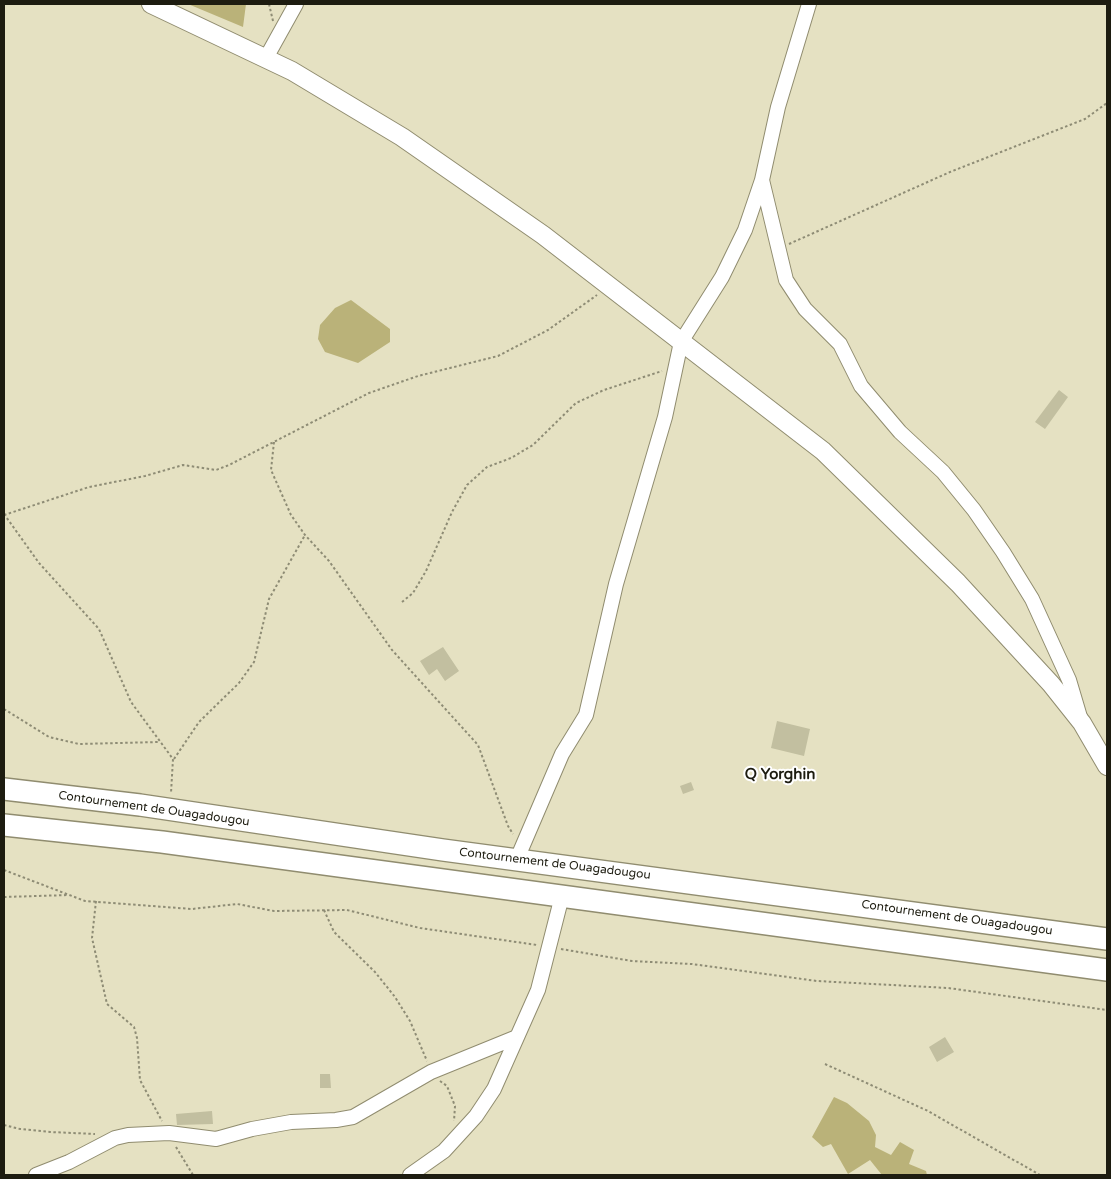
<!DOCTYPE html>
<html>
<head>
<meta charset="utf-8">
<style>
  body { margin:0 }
  #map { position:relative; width:1111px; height:1179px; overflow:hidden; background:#e5e1c2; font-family:"Varela Round",sans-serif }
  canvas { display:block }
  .frame { position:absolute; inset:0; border:5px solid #1d1c10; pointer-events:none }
</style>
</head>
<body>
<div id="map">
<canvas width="1111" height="1179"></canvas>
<div class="frame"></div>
</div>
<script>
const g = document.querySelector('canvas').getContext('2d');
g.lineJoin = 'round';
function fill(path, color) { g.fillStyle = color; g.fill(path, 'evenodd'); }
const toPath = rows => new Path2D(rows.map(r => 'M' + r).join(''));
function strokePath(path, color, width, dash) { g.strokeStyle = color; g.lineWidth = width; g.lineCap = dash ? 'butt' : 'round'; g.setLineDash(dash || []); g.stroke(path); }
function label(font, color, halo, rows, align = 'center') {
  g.font = font + ' "Varela Round",sans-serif'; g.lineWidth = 4; g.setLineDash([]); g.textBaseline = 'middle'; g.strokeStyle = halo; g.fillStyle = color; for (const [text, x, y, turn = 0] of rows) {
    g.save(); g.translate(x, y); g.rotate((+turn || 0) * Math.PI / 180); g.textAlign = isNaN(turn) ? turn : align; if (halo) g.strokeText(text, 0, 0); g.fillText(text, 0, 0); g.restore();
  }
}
fill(toPath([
  [188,4,246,4,243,27],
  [351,300,390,329,390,342,358,363,325,352,318,339,320,325,335,308],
  [834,1097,847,1103,869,1121,876,1135,875,1147,891,1155,900,1142,914,1150,909,1164,926,1171,927,1175,882,1175,870,1160,848,1174,831,1144,823,1147,812,1137]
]), '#bab279');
fill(toPath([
  [1059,390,1068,397,1045,429,1035,422],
  [443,647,459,671,445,681,437,669,429,675,420,661],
  [777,721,810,729,804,756,771,748],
  [691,782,694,790,683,794,680,786],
  [945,1037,954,1052,937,1062,929,1047],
  [320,1074,330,1074,331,1088,320,1088],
  [212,1111,213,1124,177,1125,176,1114]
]), '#c2bfa0');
const minor = toPath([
  [266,58,296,4],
  [762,180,786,280,805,309,840,344,861,386,900,432,943,472,974,510,1003,552,1032,599,1069,680,1080,717],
  [517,859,562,754,586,715,616,584,665,417,681,342,722,277,745,230,762,180,778,107,809,4],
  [36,1175,69,1162,115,1138,128,1135,169,1133,216,1139,252,1129,291,1122,336,1120,353,1117,431,1072,517,1037],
  [410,1175,444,1151,476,1116,494,1089,538,990,562,896]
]);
const major = toPath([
  [151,4,292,71,402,137,543,235,823,451,958,583,1051,684,1082,723,1107,766]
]);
const highway = toPath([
  [4,789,140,805,443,850,1107,939],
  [4,825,162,842,1107,970]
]);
strokePath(minor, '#908c6f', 16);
strokePath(major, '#908c6f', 20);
strokePath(highway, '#908c6f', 24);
strokePath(toPath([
  [269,4,273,21],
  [789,244,950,172,1085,119,1107,103],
  [274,442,271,470,291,515,305,535,329,561,392,650,478,745,508,826,513,834],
  [4,514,39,563,99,629,131,702,173,759,171,793],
  [4,515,89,487,145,476,183,465,216,470,229,465,369,393,418,376,498,356,548,330,597,295],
  [402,602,413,593,426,571,452,512,467,485,487,467,511,458,533,445,576,403,604,390,662,371],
  [4,709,49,737,79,744,160,742],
  [174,759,199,722,239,683,254,662,269,599,305,535],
  [4,870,85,901,192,909,237,904,274,911,347,910,420,928,537,945],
  [4,897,69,895],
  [96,901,92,938,107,1004,134,1027,137,1038,140,1080,162,1121],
  [324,910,334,932,375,972,395,997,410,1021,427,1061],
  [561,949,632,961,692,964,817,981,948,988,1107,1010],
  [825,1064,928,1111,1040,1175],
  [440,1081,447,1086,455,1106,454,1121],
  [4,1125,20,1129,50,1132,95,1134],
  [176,1147,193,1175]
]), '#8e8c75', 2, [2.5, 2.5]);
strokePath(minor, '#fff', 14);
strokePath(major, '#fff', 18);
strokePath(highway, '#fff', 21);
label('12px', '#1d1c10', '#fff', [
  ["Contournement de Ouagadougou",154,809,8],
  ["Contournement de Ouagadougou",555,864,7],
  ["Contournement de Ouagadougou",957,918,8]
]);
label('bold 15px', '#1d1c10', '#fff', [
  ["Q Yorghin",780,775]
]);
</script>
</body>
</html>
